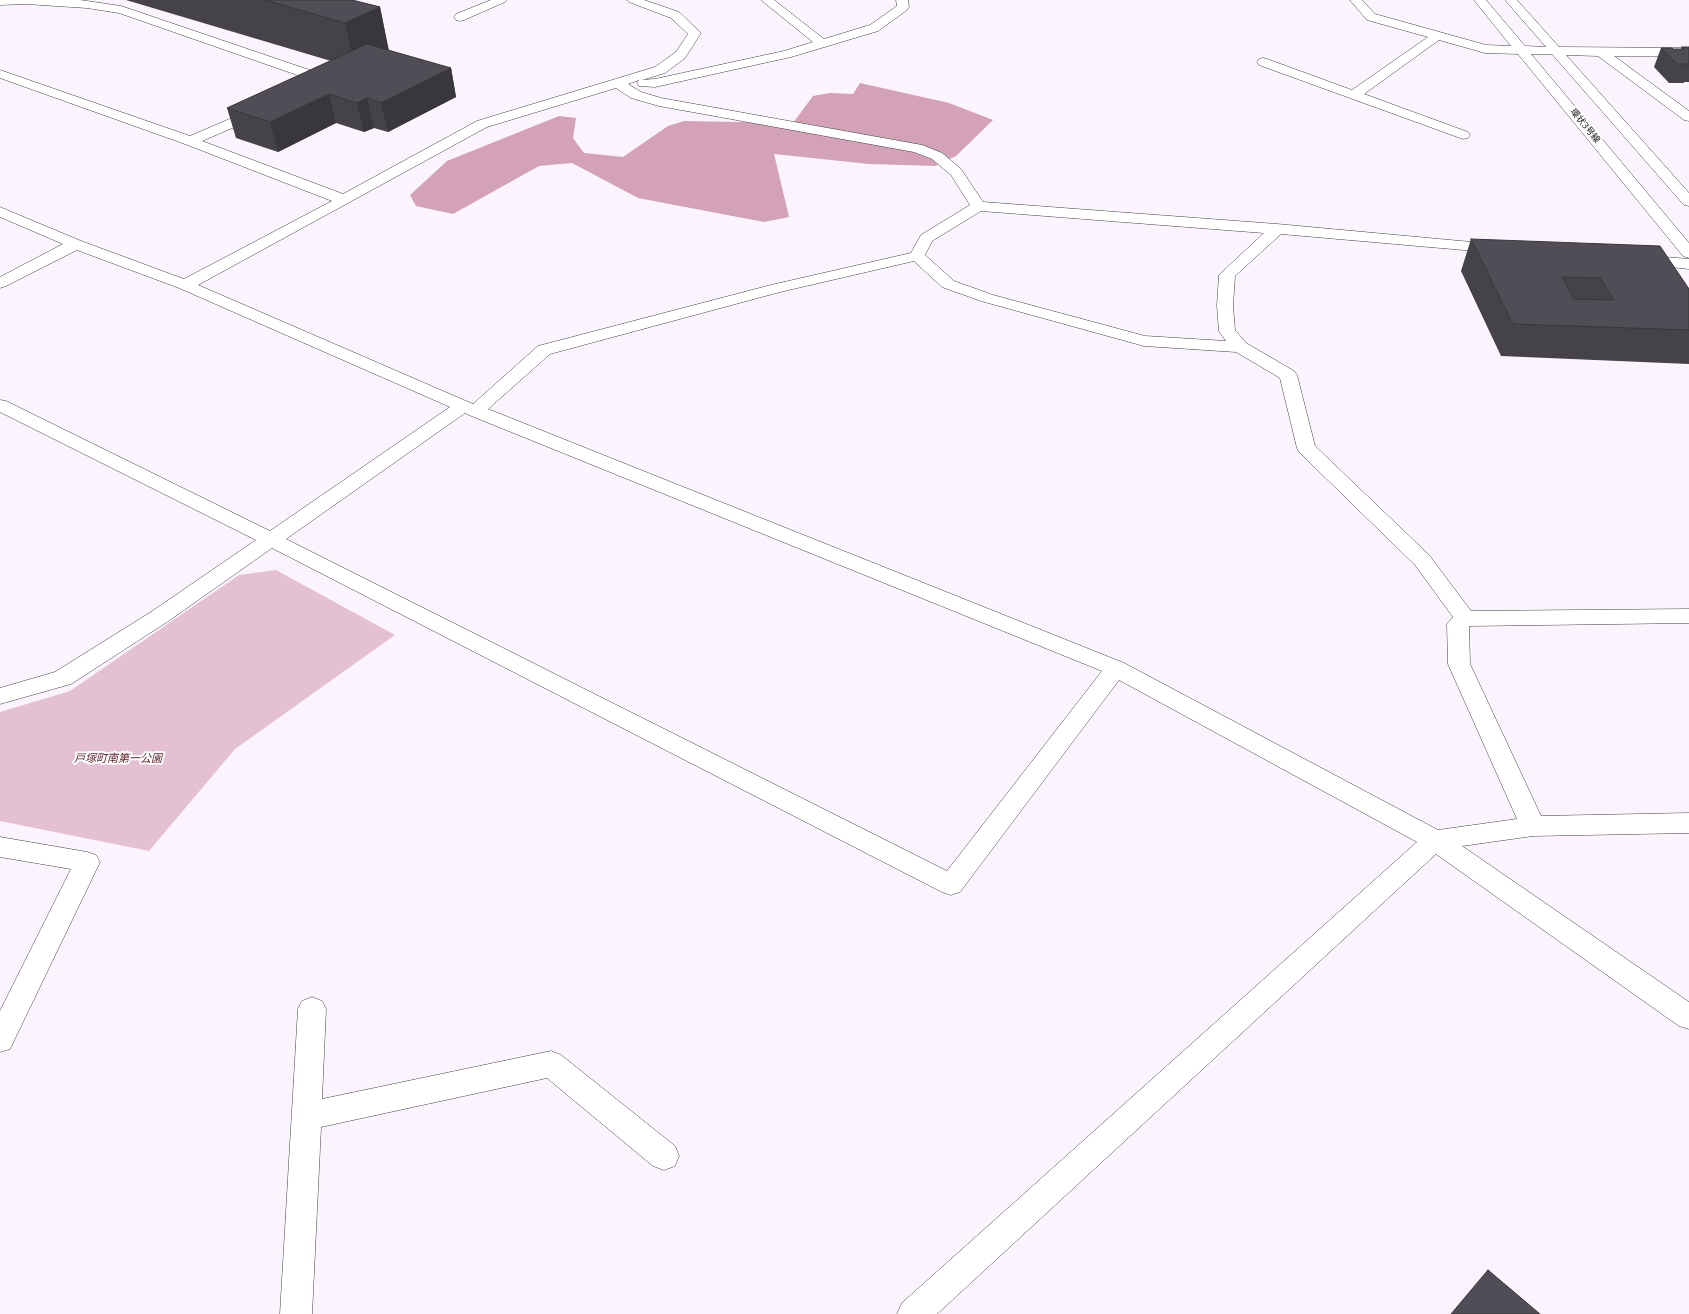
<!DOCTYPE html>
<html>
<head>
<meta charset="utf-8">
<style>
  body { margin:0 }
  canvas { display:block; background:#fbf3fd }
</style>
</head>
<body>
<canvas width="1689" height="1314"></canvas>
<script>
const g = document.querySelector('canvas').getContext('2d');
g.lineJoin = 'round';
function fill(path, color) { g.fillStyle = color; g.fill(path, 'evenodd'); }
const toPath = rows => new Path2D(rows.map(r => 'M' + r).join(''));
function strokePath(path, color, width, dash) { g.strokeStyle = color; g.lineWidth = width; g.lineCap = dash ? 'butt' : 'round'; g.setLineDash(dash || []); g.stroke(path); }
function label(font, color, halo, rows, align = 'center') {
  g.font = font + ' Bitter,"Noto Sans JP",serif'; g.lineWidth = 4; g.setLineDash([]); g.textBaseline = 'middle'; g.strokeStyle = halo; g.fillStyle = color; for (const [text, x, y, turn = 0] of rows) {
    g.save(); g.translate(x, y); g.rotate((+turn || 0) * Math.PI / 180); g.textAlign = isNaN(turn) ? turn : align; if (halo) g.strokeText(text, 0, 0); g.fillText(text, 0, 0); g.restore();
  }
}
fill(toPath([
  [276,570,395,635,235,749,149,851,0,821,0,712,70,691,239,575]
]), '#e4c0d3');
fill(toPath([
  [860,83,949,103,993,120,956,156,935,166,869,164,774,154,789,217,764,222,638,198,572,163,539,166,453,214,416,206,410,195,447,161,559,116,576,118,573,138,584,153,623,157,668,126,684,121,793,123,813,96,830,93,853,94]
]), '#d3a1b8');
const minor = toPath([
  [0,0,80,0,121,6,333,78,334,81,333,84,323,84,119,13,87,8,26,4,0,5,0,0],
  [491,0,507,0,505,2,464,20,460,21,456,20,454,17,456,14,491,0],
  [627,0,644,0,679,12,701,33,685,58,665,73,642,80,655,79,784,51,813,42,761,0,774,0,824,39,870,25,897,6,896,0,908,0,909,7,907,10,878,31,791,57,655,87,639,86,637,83,639,80,628,84,641,92,661,98,922,145,942,153,961,169,983,202,1277,224,1504,245,1506,248,1504,251,1498,253,1281,234,1235,276,1233,306,1235,330,1246,343,1294,371,1297,375,1315,446,1429,555,1471,611,1689,609,1689,623,1469,626,1470,664,1541,816,1689,813,1689,833,1533,836,1462,846,1689,1002,1689,1029,1679,1026,1436,854,937,1314,897,1314,902,1303,1417,842,1119,680,960,892,951,895,942,892,272,548,167,622,71,684,0,704,0,688,55,672,151,612,256,540,0,412,0,400,6,401,270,531,450,407,179,288,77,250,6,286,0,288,0,277,63,244,0,217,0,207,81,241,184,279,332,201,185,144,0,78,0,70,190,136,255,108,265,108,267,111,265,114,202,141,343,194,477,121,655,67,676,52,688,34,671,18,629,2,627,0],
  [616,88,631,98,659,106,914,152,932,159,951,175,970,205,921,235,911,253,771,285,538,346,473,404,198,285,487,127,616,88],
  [981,211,1264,233,1219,275,1217,306,1219,331,1226,341,1145,336,993,295,954,281,925,255,932,241,981,211],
  [914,261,942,287,981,301,1144,346,1236,352,1280,378,1297,448,1299,452,1415,565,1453,617,1447,624,1448,664,1517,819,1438,830,1124,663,488,409,550,354,780,292,914,261],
  [465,413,469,415,1102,671,947,871,286,539,465,413],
  [1350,0,1362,0,1375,14,1486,45,1511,46,1474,0,1486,0,1525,46,1546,47,1505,0,1517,0,1559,47,1689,48,1689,56,1614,56,1689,111,1689,121,1684,120,1598,56,1566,55,1689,193,1689,206,1684,205,1552,54,1531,54,1689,243,1689,258,1683,256,1518,54,1485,53,1439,40,1364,94,1468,132,1470,135,1468,138,1463,139,1259,65,1257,62,1259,59,1263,58,1267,59,1352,90,1428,37,1367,20,1350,0],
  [1640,255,1689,259,1689,269,1634,263,1632,260,1634,257,1640,255],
  [0,837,87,852,96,855,100,862,10,1049,0,1052,0,1011,71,869,0,857,0,837],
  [312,997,322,1001,326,1009,322,1099,551,1051,561,1055,675,1146,679,1156,675,1166,664,1170,653,1166,547,1078,321,1127,312,1314,280,1314,298,1009,302,1001,312,997]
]);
strokePath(minor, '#424242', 1);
fill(minor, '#fff');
fill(toPath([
  [126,0,352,0,380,7,389,51,451,68,456,97,388,132,374,128,364,132,336,123,278,152,236,138,227,108,331,61],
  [1682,47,1689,47,1689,82,1684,82,1684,83,1669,83,1654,67,1661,48,1673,49,1681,49],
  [1471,239,1689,289,1689,364,1501,356,1461,271]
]), '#46424a');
fill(toPath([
  [380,7,389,53,355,68,345,23],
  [451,68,456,97,388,132,381,103],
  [329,94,336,123,278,152,270,122],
  [367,98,374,128,364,132,357,103]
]), '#39363c');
const building = toPath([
  [265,0,352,0,380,7,345,23,265,0],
  [367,44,451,68,381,103,367,98,357,103,329,94,270,122,227,108,367,44],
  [1682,47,1689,47,1689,64,1677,64,1661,48,1672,48,1673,49,1684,49,1682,47],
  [1471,239,1660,246,1689,289,1689,330,1513,324,1471,239],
  [1562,277,1600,278,1614,300,1574,299,1562,277],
  [1488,1270,1540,1314,1451,1314,1488,1270]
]);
fill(building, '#514d56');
strokePath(building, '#39363c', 1);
label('9px', '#0f0f0f', '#fff', [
  ["環状3号線",1585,126,51]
]);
label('italic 11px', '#5f2733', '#fff', [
  ["戸塚町南第一公園",118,759]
]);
</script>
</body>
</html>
